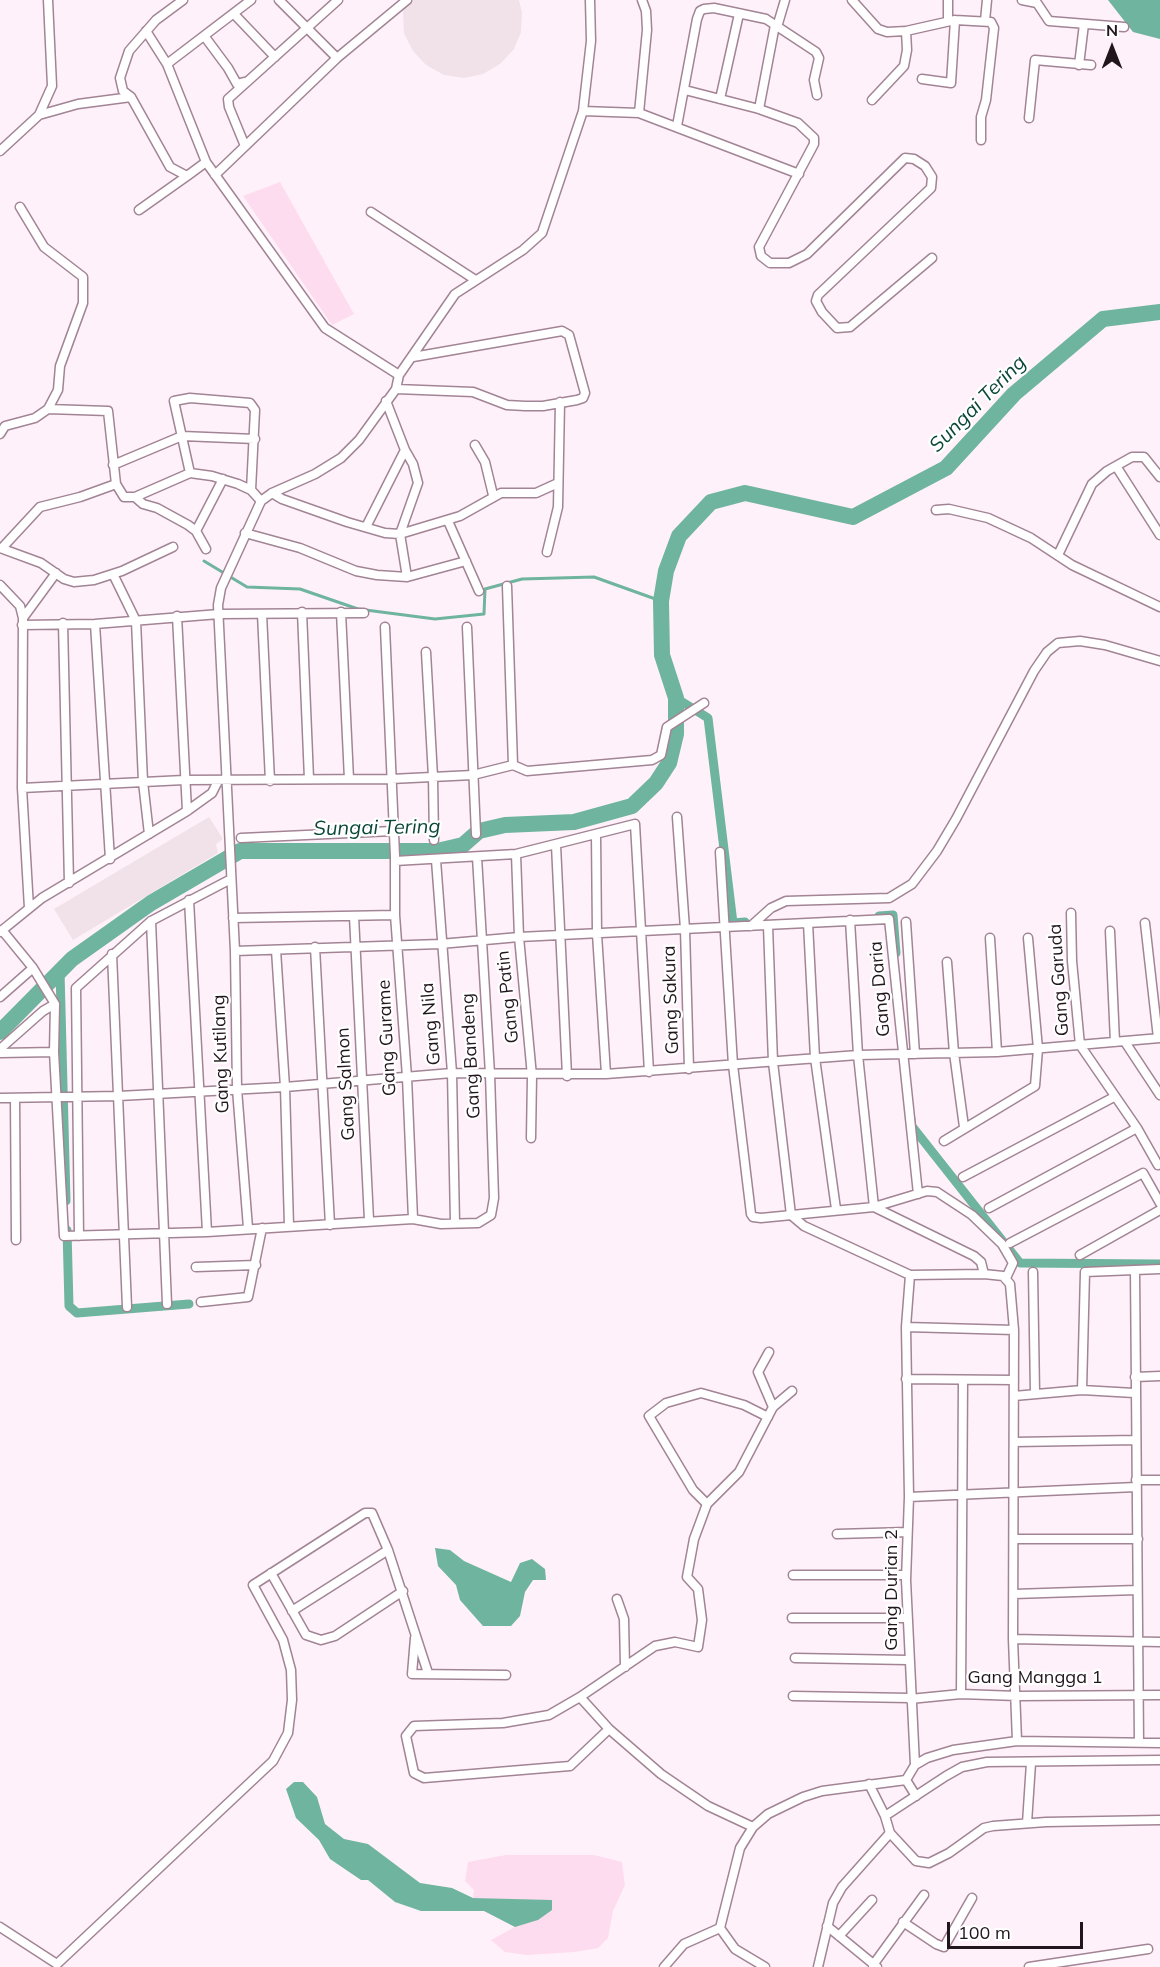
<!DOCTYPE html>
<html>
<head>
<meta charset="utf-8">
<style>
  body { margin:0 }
  #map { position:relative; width:1160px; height:1967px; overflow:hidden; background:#fff1f9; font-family:Mulish,sans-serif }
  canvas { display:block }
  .north { position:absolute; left:1082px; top:18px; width:60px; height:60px; -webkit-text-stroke:4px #fff; paint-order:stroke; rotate:0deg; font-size:16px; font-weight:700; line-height:24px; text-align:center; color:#22161d }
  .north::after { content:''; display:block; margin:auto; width:21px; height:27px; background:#22161d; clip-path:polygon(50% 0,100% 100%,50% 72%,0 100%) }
  .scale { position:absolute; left:947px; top:1922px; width:136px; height:27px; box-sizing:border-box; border:3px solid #22161d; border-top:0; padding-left:8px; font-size:18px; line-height:21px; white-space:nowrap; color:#22161d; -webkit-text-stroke:4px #fff; paint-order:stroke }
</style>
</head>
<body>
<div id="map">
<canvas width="1160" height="1967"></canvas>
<div class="north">N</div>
<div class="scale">100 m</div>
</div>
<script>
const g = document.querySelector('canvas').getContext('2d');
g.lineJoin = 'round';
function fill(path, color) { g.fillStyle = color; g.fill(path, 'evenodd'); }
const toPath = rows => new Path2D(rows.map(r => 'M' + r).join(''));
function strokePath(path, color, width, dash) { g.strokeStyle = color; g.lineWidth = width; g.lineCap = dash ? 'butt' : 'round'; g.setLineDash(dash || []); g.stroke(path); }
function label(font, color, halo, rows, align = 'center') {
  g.font = font + ' Mulish,sans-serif'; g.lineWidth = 4.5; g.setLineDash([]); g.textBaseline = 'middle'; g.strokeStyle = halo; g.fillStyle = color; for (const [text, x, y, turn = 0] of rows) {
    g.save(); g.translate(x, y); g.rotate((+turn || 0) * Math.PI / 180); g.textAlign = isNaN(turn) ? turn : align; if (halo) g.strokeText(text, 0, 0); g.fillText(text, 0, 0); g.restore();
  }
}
fill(toPath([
  [406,0,519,0,522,13,521,32,514,49,500,64,483,74,464,78,444,75,426,65,413,51,404,33,403,13],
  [209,817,223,839,216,844,218,853,73,940,54,909]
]), '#f1e1e9');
fill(toPath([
  [280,182,354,314,332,325,243,196],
  [506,1855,594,1855,622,1862,625,1885,613,1911,608,1938,598,1948,575,1952,527,1955,505,1952,491,1940,515,1927,538,1920,551,1901,473,1898,474,1890,465,1881,468,1862]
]), '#fedcef');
fill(toPath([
  [1108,0,1160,0,1160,39,1133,32],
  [435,1548,450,1550,464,1561,511,1582,520,1563,532,1559,545,1569,546,1580,533,1580,525,1592,520,1616,511,1626,483,1626,460,1600,456,1585,438,1566],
  [294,1782,303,1782,317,1797,325,1824,344,1839,368,1844,420,1883,452,1888,473,1898,552,1900,552,1910,538,1920,515,1927,484,1911,421,1911,395,1902,368,1880,361,1880,330,1859,319,1840,296,1818,286,1789]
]), '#6fb49e');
strokePath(toPath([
  [204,561,247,587,300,589,358,609,435,619,484,614,485,589,522,579,594,577,661,601]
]), '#6fb49e', 3);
strokePath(toPath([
  [676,698,708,718,733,923,745,922],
  [879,916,893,915,896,953],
  [60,971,66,1201],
  [911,1119,911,1125,1020,1263,1160,1264],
  [67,1230,69,1306,77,1313,189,1304]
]), '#6fb49e', 9);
strokePath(toPath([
  [0,1032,72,959,151,903,240,851,437,851,463,845,479,831,505,825,574,822,632,806,656,783,669,763,676,734,676,698,662,655,661,601,666,571,679,536,711,502,745,493,853,517,946,468,1014,394,1103,319,1160,312]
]), '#6fb49e', 16);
const minor = toPath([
  [279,0,337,58],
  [852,0,878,29,887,32,906,31,955,20,991,22,994,28,986,100,981,117,981,140],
  [1022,0,1037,3,1049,21,1124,27],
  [234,14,275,57],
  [948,21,948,0],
  [985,21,987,0],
  [777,27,785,0],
  [146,31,167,64,206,162,325,328,399,375],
  [205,37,228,68,237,84,244,82],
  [167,64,251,0],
  [1079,65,1084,24],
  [922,79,951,83,955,20],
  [685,90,759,109,798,123,814,138,814,144,759,247,761,256,770,263,789,263,807,254,905,158,914,159,925,166,932,177,931,188,818,295,816,301,822,312,837,328,850,327,932,258],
  [131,97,123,91,120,78,129,51,156,20,183,0],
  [720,99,739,14],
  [872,100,904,66,907,50,906,31],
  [759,109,775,25],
  [583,111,639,113,799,174],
  [639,113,647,30,646,11,642,0],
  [39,115,78,104,131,97,170,167,187,176,206,162],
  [1029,118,1035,60,1091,65],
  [677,126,697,19,700,11,704,9,714,8,766,19,816,52,819,58,814,80,817,95],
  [245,146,229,107,228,99,338,0],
  [0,151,39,115,52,86,48,0],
  [215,175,337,58,407,0],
  [139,210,187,176],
  [371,212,474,279],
  [396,389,473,392,507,405,525,406,543,406,577,400,583,398,585,393,569,335,562,331,413,357],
  [48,409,108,411,116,484,124,497,135,497,190,473,212,476,238,484,251,490,261,501],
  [0,434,5,426,35,418,48,409,58,390,60,366,83,303,83,277,44,247,20,207],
  [475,445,485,462,493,495],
  [405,450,413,464,418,483,400,534,407,577],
  [113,465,182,436,255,439],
  [1116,466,1160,535],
  [190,473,174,401,190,398,250,403,255,410,251,490],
  [272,493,282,499,347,522,385,533,400,534,460,516,501,493,536,493,558,483],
  [135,497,143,504,157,508,188,525,196,531,206,549],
  [936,510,949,509,988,518,1031,538,1072,565,1160,607],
  [448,521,479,591],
  [366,527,405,450,386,401],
  [196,531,223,479],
  [245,533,300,548,356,571,377,575,407,577,466,561],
  [0,548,41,563,64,579,74,582,94,580,122,571,173,547],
  [2,548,40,507,80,497,116,484],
  [547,552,558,507,560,402],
  [1058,555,1092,484,1107,471,1132,457,1144,457,1160,477],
  [113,574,136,621,143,782,149,834],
  [0,585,20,606,23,618,22,788,29,908],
  [507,586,513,765],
  [302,612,309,779],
  [341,612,349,779],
  [262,614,270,781],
  [177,616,187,811],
  [23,618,56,573],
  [63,623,69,883],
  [95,624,110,859],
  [22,625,95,624,219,614,364,613],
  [385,627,395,856,395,915,407,1077,413,1219],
  [467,627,476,834],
  [426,652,433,777,434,840],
  [22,788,184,780,391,779,473,775,513,765,527,771,652,760,661,755,667,727,704,703],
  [677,817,685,929,689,1069],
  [596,834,597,934,606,1074],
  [241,838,393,831],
  [556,845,567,1076],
  [720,852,733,1065,751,1214,753,1217,761,1218,874,1207,927,1191,937,1192,972,1215,1002,1244,1013,1263,1006,1278],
  [516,854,519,937,532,1076,531,1138],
  [436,860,452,1073,455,1223],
  [395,861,516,854,635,824,649,1072],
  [189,900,207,1232],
  [1071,913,1072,961,1080,1045,1137,1128,1158,1165],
  [354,916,369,1220],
  [233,918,395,915],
  [850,920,858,1055,874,1207],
  [151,921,167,1304],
  [906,922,915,1054],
  [808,923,815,1058,836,1209],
  [1145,923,1158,1038],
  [751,926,771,908,786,901,889,898,912,884,937,851,956,819,1034,671,1047,652,1058,643,1080,641,1105,645,1160,661],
  [768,926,773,1062,791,1215,804,1226,910,1275,984,1274,1003,1276,1010,1284,1014,1330,1013,1639,1017,1741],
  [2,930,33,968,55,1004,54,1052,64,1236,207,1232,413,1219,441,1224,478,1223,491,1215,494,1198,490,1074,477,857],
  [1110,931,1115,1042],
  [0,932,42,898,187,811,212,793,218,781],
  [990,938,997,1052],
  [315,947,330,1225],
  [276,950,285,1087,289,1226],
  [235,951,440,944,519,937,889,919,918,1194],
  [112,954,127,1307],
  [947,962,954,1053,964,1127],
  [0,997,33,968],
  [1125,1042,1160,1095],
  [0,1049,43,1011,55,1004],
  [0,1053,54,1052],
  [0,1098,119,1096,285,1087,452,1073,606,1074,858,1055,997,1052,1160,1038],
  [15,1098,16,1240],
  [944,1141,1035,1086,1038,1049,1028,938],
  [963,1177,1114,1097],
  [874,1207,974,1256,981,1262,984,1274],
  [989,1208,1137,1128],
  [248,1228,237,1089,235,951,218,605,221,588,261,501,272,493,315,474,341,458,359,440,396,389,399,375,455,294,523,250,542,233,583,111,591,41,590,0],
  [79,1236,76,988,151,921,231,879],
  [1010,1243,1143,1173,1160,1203],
  [1080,1255,1160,1210],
  [196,1267,256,1265],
  [1135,1270,1139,1742],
  [1033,1272,1035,1393],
  [910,1275,906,1327,909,1497,906,1580,915,1765,906,1780,916,1796],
  [201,1302,248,1297,262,1228],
  [906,1327,1014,1330],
  [769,1352,758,1372,773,1407],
  [1135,1377,1160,1376],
  [906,1379,1014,1380],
  [1082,1390,1085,1272,1160,1269],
  [1014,1396,1082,1390,1134,1393],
  [1014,1442,1136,1440],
  [1136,1480,1160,1480],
  [909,1497,1136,1487],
  [707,1504,693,1490,649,1416,666,1403,701,1393,744,1405,768,1417],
  [837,1534,907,1532],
  [1014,1539,1138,1539],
  [271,1573,306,1635,321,1640,335,1636,403,1591],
  [793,1575,906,1575],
  [1014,1594,1136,1590],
  [617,1599,624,1619,625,1667],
  [292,1611,388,1550],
  [792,1618,906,1618],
  [415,1638,412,1674,506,1675],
  [1013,1639,1160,1642],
  [795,1658,908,1660],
  [961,1694,963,1380],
  [793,1696,910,1698],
  [580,1697,655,1646,675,1642,698,1647,702,1620,698,1589,687,1577,694,1539,707,1504,739,1472,773,1407,792,1391],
  [910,1699,961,1694,1017,1696,1160,1695],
  [609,1729,570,1766,424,1778,414,1773,406,1736,414,1726,503,1723,549,1715,580,1697,609,1729,661,1774,708,1806,753,1827],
  [915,1765,927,1758,953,1750,1017,1741,1160,1743],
  [885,1816,946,1776,962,1767,987,1762,1160,1760],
  [1027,1823,1031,1763],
  [890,1833,916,1861,929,1863,949,1853,984,1828,993,1826,1046,1822,1160,1820],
  [903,1922,936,1944,944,1947,972,1898],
  [827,1926,877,1967],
  [0,1927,57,1964,273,1761,288,1733,292,1700,291,1670,283,1640,253,1585,365,1513,372,1513,388,1550,428,1673],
  [720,1928,735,1949,765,1967],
  [839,1936,872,1900],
  [873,1965,924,1895],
  [664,1967,684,1944,720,1928,740,1848,753,1827,768,1814,803,1797,822,1791,906,1780],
  [818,1967,833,1903,842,1887,890,1833,885,1816,869,1784],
  [1029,1967,1148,1949]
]);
strokePath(minor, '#a28495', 11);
strokePath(minor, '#fff', 8);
label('18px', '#22161d', '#fff', [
  ["Gang Garuda",1059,980,-94],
  ["Gang Daria",880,989,-95],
  ["Gang Patin",508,997,-96],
  ["Gang Sakura",671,1000,-92],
  ["Gang Nila",431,1024,-95],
  ["Gang Gurame",387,1038,-93],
  ["Gang Kutilang",221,1054,-92],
  ["Gang Bandeng",471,1056,-93],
  ["Gang Salmon",346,1084,-93],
  ["Gang Durian 2",892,1590,-90],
  ["Gang Mangga 1",1035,1678]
]);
label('italic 20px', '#0c4839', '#fff', [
  ["Sungai Tering",978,404,-45],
  ["Sungai Tering",377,828,-1]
]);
</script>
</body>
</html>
